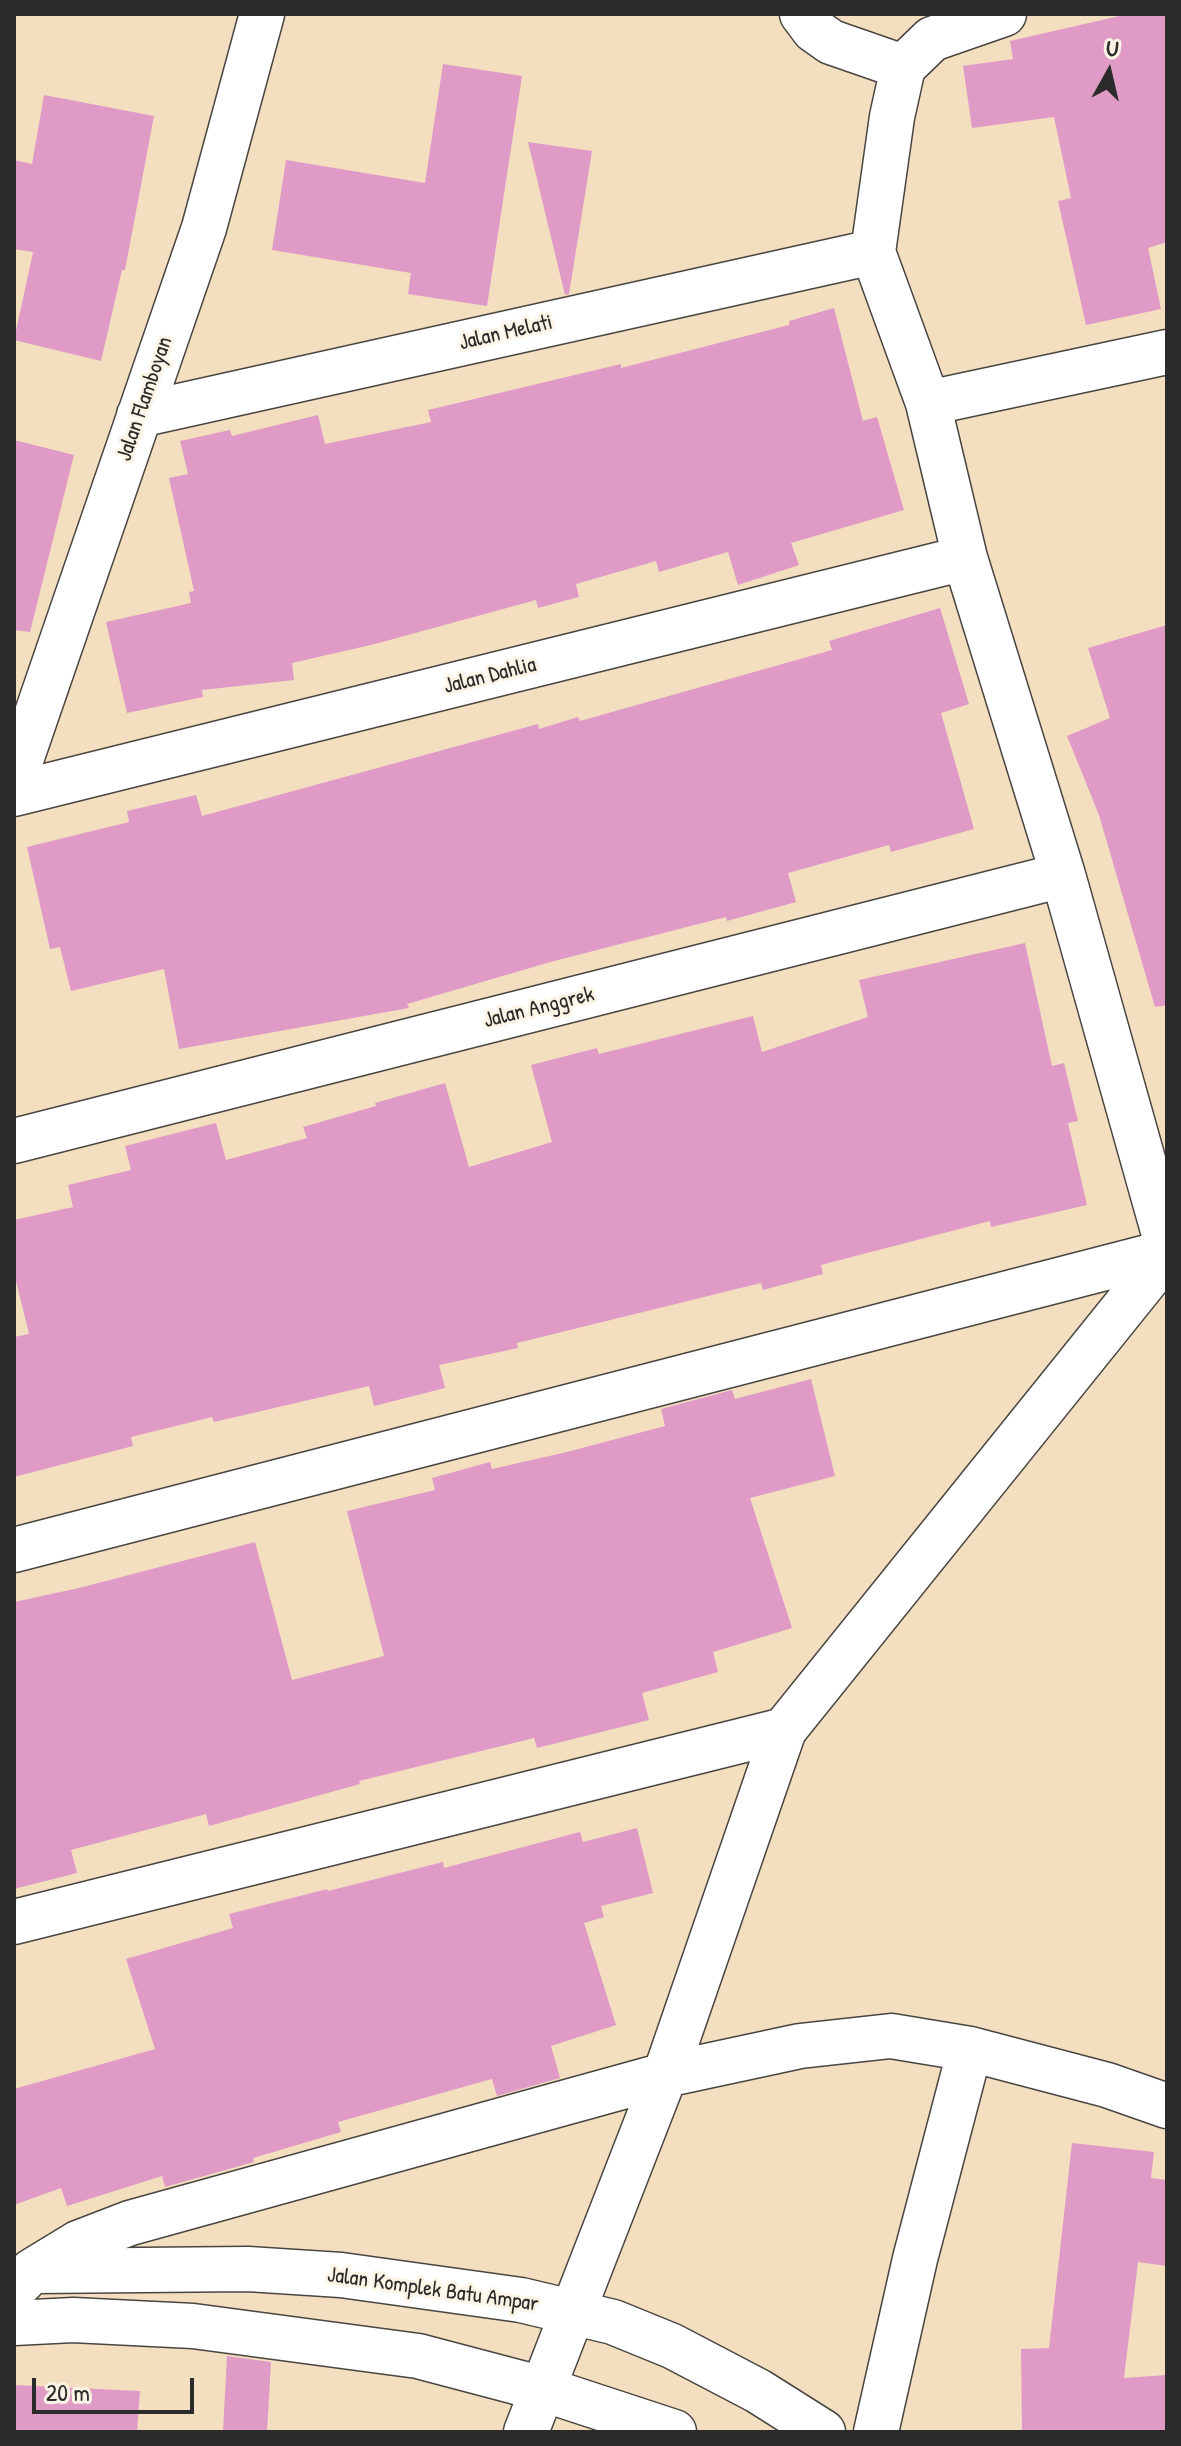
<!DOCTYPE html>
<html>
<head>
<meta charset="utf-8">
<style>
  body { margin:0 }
  #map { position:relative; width:1181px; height:2446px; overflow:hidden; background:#f3dec0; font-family:"Patrick Hand",sans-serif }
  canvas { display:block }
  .frame { position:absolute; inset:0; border:16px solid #2b2b2b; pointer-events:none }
  .north { position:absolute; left:1069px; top:32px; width:80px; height:80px; -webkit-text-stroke:6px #fcf5e5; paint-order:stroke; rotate:8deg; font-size:22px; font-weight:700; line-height:32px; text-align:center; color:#2b2b2b }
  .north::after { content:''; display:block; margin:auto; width:28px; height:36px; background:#2b2b2b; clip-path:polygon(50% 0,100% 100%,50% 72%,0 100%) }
  .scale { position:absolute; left:32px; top:2378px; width:162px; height:36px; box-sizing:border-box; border:4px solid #2b2b2b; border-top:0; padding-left:10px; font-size:24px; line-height:28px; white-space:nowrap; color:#2b2b2b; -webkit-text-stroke:6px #fcf5e5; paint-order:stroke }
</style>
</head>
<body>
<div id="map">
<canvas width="1181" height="2446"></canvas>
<div class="frame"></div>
<div class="north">U</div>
<div class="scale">20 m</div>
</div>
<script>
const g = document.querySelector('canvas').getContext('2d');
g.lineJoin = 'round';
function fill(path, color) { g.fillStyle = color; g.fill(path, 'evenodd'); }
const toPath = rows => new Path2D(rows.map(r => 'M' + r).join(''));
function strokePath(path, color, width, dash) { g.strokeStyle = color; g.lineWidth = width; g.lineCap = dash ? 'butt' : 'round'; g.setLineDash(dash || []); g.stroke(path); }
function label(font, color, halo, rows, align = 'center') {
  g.font = font + ' "Patrick Hand",sans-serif'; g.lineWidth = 6; g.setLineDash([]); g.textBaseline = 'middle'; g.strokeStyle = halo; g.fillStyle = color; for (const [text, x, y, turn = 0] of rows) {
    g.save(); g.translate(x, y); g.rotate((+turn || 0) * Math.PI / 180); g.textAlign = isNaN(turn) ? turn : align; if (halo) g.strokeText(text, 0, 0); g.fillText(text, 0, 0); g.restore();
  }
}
fill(toPath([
  [1128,14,1167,14,1167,242,1148,248,1161,309,1086,325,1058,201,1071,198,1054,117,972,128,963,66,1013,59,1010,41],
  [443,64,522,76,487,306,408,294,411,273,272,250,286,160,425,183],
  [44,95,154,116,125,270,122,270,101,361,14,340,33,252,14,249,14,160,32,164],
  [528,142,592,151,569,294,565,295],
  [834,308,863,421,877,417,904,510,791,543,799,565,738,585,728,552,659,572,656,561,576,584,579,597,538,608,536,600,375,644,292,663,294,680,202,690,203,697,127,713,106,622,191,603,189,592,194,591,169,478,188,474,180,441,230,430,232,436,318,415,325,444,431,422,428,410,621,364,621,368,789,325,789,321],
  [14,440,74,455,30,632,14,630],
  [940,608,969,704,941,713,974,829,891,852,889,845,788,873,796,902,727,921,726,917,554,961,407,1004,409,1008,179,1049,164,969,71,991,60,947,50,949,27,847,129,822,127,811,196,795,202,816,538,724,539,729,578,717,580,721,832,650,829,641],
  [1167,625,1167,1005,1155,1007,1099,815,1067,736,1110,718,1088,648],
  [1025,943,1052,1066,1064,1063,1078,1121,1068,1123,1087,1205,991,1227,990,1221,821,1265,823,1274,763,1290,761,1283,517,1343,518,1348,439,1365,445,1388,374,1406,369,1386,214,1422,212,1417,131,1437,133,1446,14,1477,14,1337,29,1334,14,1273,14,1220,73,1207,68,1185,131,1170,125,1146,216,1123,226,1160,307,1138,303,1127,376,1106,375,1103,445,1083,469,1167,552,1142,531,1065,597,1048,599,1054,753,1016,762,1052,868,1017,859,980],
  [811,1379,835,1476,750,1498,792,1628,713,1652,718,1672,642,1693,649,1720,537,1748,534,1738,359,1781,360,1784,209,1826,206,1814,71,1850,77,1873,14,1889,14,1602,79,1588,255,1542,292,1680,384,1656,347,1511,435,1490,432,1478,490,1462,492,1469,567,1452,665,1426,661,1409,732,1390,735,1399],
  [637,1828,653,1893,601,1906,604,1917,584,1923,616,2025,551,2046,560,2078,497,2096,492,2079,338,2122,341,2132,253,2158,254,2162,165,2187,162,2176,67,2206,61,2188,14,2205,14,2089,155,2049,126,1959,233,1928,229,1914,327,1889,328,1891,443,1862,444,1868,580,1832,583,1842],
  [1072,2143,1154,2152,1151,2178,1167,2180,1167,2266,1138,2262,1124,2378,1167,2375,1167,2432,1022,2432,1021,2349,1049,2348],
  [227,2356,271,2362,267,2432,223,2432],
  [14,2385,140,2391,137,2432,14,2432]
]), '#df9bc6');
const minor = toPath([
  [802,14,814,30,831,42,903,67],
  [1004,14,932,39,903,67,892,117,873,252,928,403,965,558,1063,875,1167,1245],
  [928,403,1167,352],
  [139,415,873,252],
  [14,780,204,228,262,14],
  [14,794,965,558],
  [14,1141,1063,875],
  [14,1550,1167,1252],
  [14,1922,784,1730],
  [970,2049,1107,2085,1167,2106],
  [36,2271,248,2269,341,2275,521,2300,613,2322,672,2346,758,2391,823,2432],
  [14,2289,32,2271,78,2243,130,2223,665,2075,800,2046,891,2036,970,2049,915,2259,876,2432],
  [14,2323,73,2320,193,2326,418,2356,543,2389,674,2432],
  [526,2432,665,2075,784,1730,1167,1254]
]);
strokePath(minor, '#494641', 47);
strokePath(minor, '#fff', 44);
label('22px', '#2b2b2b', '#fcf5e5', [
  ["Jalan Melati",506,333,-13],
  ["Jalan Flamboyan",145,399,-71],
  ["Jalan Dahlia",490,676,-14],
  ["Jalan Anggrek",539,1008,-14],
  ["Jalan Komplek Batu Ampar",433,2290,8]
]);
</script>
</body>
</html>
